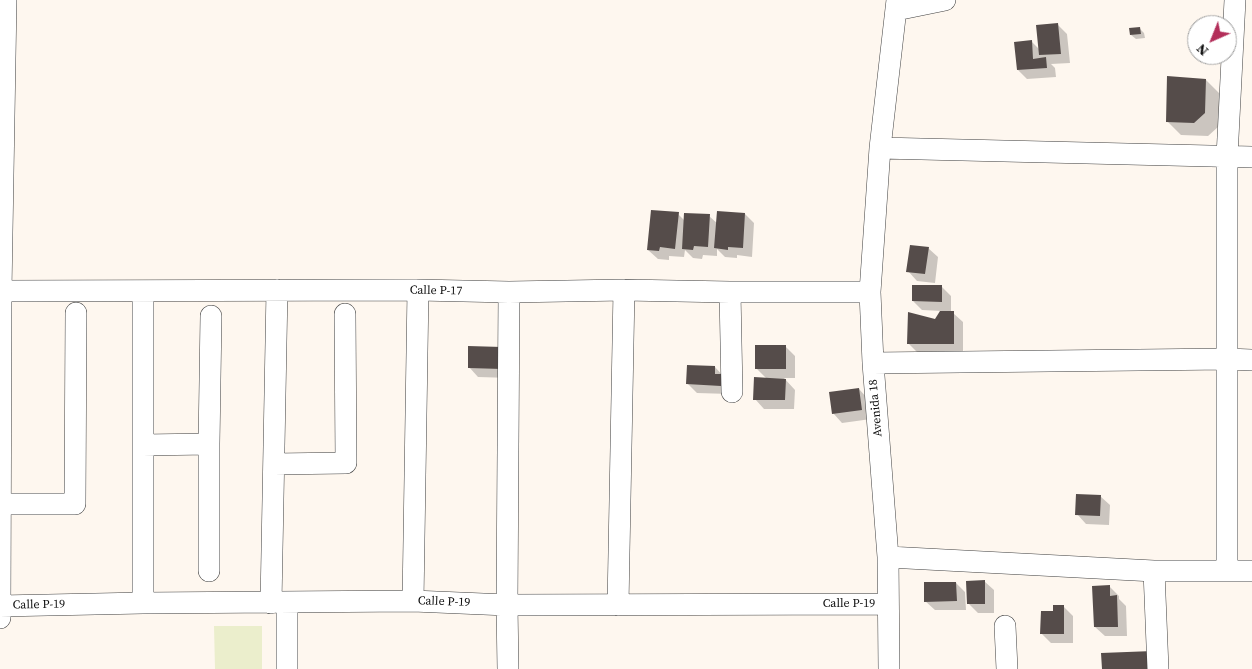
<!DOCTYPE html>
<html>
<head>
<meta charset="utf-8">
<style>
  body { margin:0 }
  #map { position:relative; width:1252px; height:669px; overflow:hidden; background:#fef7ef; font-family:"Source Serif 4",serif }
  canvas { display:block }
  .north { position:absolute; left:1187px; top:15px; width:50px; height:50px; box-sizing:border-box; background:#fff; border:1px solid #9e9e9e; border-radius:50%; rotate:224deg; font-size:14px; font-weight:700; line-height:20px; text-align:center; color:#0d0d0d }
  .north::after { content:''; display:block; margin:auto; width:18px; height:22px; background:#b32f5a; clip-path:polygon(50% 0,100% 100%,50% 72%,0 100%) }
</style>
</head>
<body>
<div id="map">
<canvas width="1252" height="669"></canvas>
<div class="north">N</div>
</div>
<script>
const g = document.querySelector('canvas').getContext('2d');
g.lineJoin = 'round';
function fill(path, color) { g.fillStyle = color; g.fill(path, 'evenodd'); }
const toPath = rows => new Path2D(rows.map(r => 'M' + r).join(''));
function strokePath(path, color, width, dash) { g.strokeStyle = color; g.lineWidth = width; g.lineCap = dash ? 'butt' : 'round'; g.setLineDash(dash || []); g.stroke(path); }
function label(font, color, halo, rows, align = 'center') {
  g.font = font + ' "Source Serif 4",serif'; g.lineWidth = 5; g.setLineDash([]); g.textBaseline = 'middle'; g.strokeStyle = halo; g.fillStyle = color; for (const [text, x, y, turn = 0] of rows) {
    g.save(); g.translate(x, y); g.rotate((+turn || 0) * Math.PI / 180); g.textAlign = isNaN(turn) ? turn : align; if (halo) g.strokeText(text, 0, 0); g.fillText(text, 0, 0); g.restore();
  }
}
fill(toPath([
  [214,626,262,626,262,669,215,669]
]), '#ebeecc');
fill(toPath([
  [1058,25,1067,34,1070,63,1051,64,1055,68,1056,77,1027,79,1018,70,1031,41,1040,50],
  [1140,29,1144,33,1145,38,1136,39,1131,35],
  [1206,80,1220,94,1218,127,1208,136,1181,135,1167,121],
  [678,214,685,221,709,216,718,224,745,214,754,223,752,257,737,255,737,258,725,257,717,249,717,256,703,255,702,259,693,258,685,250,684,257,669,256,669,260,658,259,648,250],
  [928,248,938,257,935,283,917,281,908,271],
  [942,287,951,296,951,313,953,313,963,322,963,353,918,353,909,344,935,320,942,311,922,310,913,301],
  [785,346,795,356,795,378,784,378,795,390,794,409,764,409,755,399,767,379,757,369],
  [469,347,511,378,478,377,469,367],
  [715,367,724,377,730,394,697,393,687,383],
  [859,389,868,399,871,419,842,423,833,413],
  [1100,496,1110,505,1109,525,1086,524,1077,514],
  [984,581,994,590,994,613,978,613,969,604],
  [956,583,965,592,966,610,935,610,925,601],
  [1109,586,1119,596,1119,599,1126,606,1127,636,1105,636,1095,627],
  [1064,607,1073,616,1073,643,1051,643,1041,633,1054,613]
]), '#0003');
fill(toPath([
  [1058,23,1061,54,1039,55,1036,25],
  [1140,27,1141,34,1130,35,1129,28],
  [1032,40,1033,59,1046,57,1047,68,1017,70,1014,42],
  [1167,76,1206,79,1205,113,1194,123,1166,122],
  [651,210,679,212,675,249,660,247,659,251,647,250],
  [717,211,745,213,743,248,728,247,728,250,714,248],
  [684,213,710,214,708,247,694,246,693,250,682,249],
  [910,245,929,247,925,274,906,272],
  [912,285,942,285,942,302,912,301],
  [940,311,954,311,954,344,907,344,908,312,935,319],
  [755,345,786,345,786,369,755,369],
  [468,346,502,347,502,369,468,368],
  [687,365,715,366,715,374,722,374,721,386,686,384],
  [754,377,786,379,785,400,753,400],
  [859,388,862,410,832,414,829,392],
  [1076,494,1101,495,1100,516,1075,515],
  [985,580,985,604,967,604,966,581],
  [924,582,956,582,957,601,924,602],
  [1110,585,1110,596,1117,595,1118,627,1094,627,1092,586],
  [1053,605,1064,605,1064,634,1040,634,1041,611,1053,611],
  [1153,651,1154,669,1102,669,1101,653]
]), '#554c4a');
const minor = toPath([
  [896,10,945,0],
  [880,148,1252,157],
  [1,291,418,290,509,292,624,290,730,292,870,292],
  [730,292,732,392],
  [873,363,1227,359,1252,360],
  [143,445,209,444],
  [274,464,346,463,345,314],
  [1,504,75,504,76,313],
  [888,557,1154,571,1252,571],
  [209,571,209,444,211,316],
  [1154,571,1158,669],
  [1227,571,1227,157,1235,0],
  [413,601,418,290],
  [143,603,143,291],
  [271,603,277,290],
  [618,605,624,290],
  [0,606,143,603,413,601,507,605,888,604],
  [0,618,1,291,6,0],
  [1005,626,1007,669],
  [287,669,287,603],
  [508,669,507,605,509,292],
  [889,669,888,557,873,363,870,292,880,148,897,0]
]);
strokePath(minor, '#404040', 22);
strokePath(minor, '#fff', 21);
label('12px', '#0d0d0d', '#fff', [
  ["Calle P-17",436,291,1],
  ["Avenida 18",876,408,-95],
  ["Calle P-19",444,602,2],
  ["Calle P-19",849,604],
  ["Calle P-19",39,605,-1]
]);
</script>
</body>
</html>
